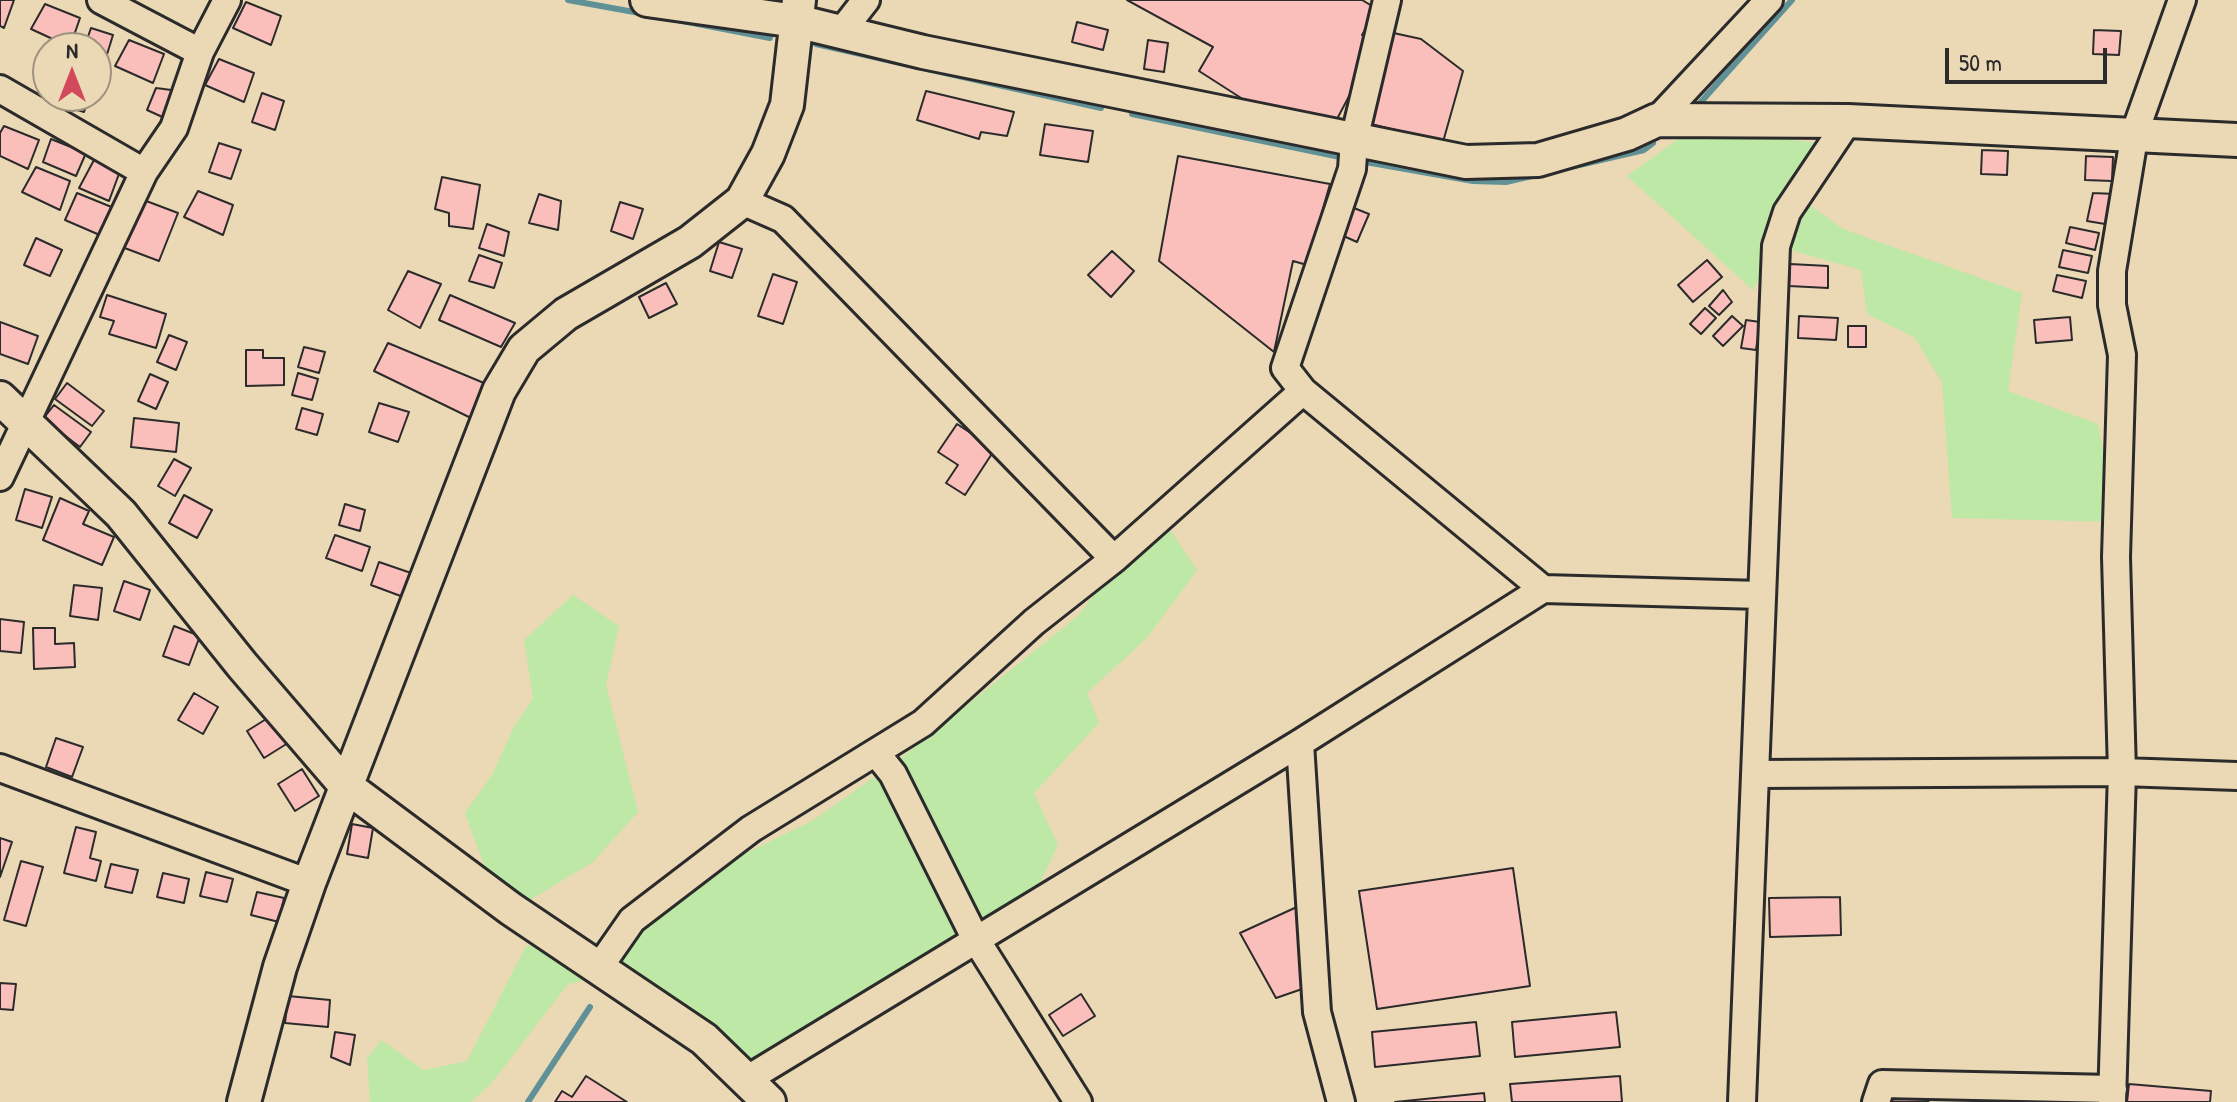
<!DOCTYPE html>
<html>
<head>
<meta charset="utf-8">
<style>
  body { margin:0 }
  #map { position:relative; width:2237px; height:1102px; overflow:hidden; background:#ebd8b5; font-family:"Patrick Hand",sans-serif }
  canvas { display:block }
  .north { position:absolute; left:32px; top:32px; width:80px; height:80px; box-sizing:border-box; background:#ebd8b5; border:2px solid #9e937e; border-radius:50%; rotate:0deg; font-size:22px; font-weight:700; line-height:32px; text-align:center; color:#2b2b2b }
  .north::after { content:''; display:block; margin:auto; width:28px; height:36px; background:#d1495b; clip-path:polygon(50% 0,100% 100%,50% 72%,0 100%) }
  .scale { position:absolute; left:1945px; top:48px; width:162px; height:36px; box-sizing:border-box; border:4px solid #2b2b2b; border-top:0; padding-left:10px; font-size:24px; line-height:28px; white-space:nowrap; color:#2b2b2b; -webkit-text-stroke:6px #ebd8b5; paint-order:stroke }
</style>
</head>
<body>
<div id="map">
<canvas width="2237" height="1102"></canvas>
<div class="north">N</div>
<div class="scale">50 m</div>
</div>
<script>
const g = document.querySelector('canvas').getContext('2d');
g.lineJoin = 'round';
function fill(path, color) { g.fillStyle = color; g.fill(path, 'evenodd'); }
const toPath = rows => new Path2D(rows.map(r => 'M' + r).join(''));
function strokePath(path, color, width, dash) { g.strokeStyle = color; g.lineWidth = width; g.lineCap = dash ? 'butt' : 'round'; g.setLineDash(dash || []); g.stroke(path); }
fill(toPath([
  [1691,130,1820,143,1784,186,1843,229,2022,293,2008,391,2098,424,2117,522,1952,518,1942,382,1914,337,1867,314,1861,270,1776,246,1753,290,1627,176],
  [1167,525,1197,570,1147,638,1087,693,1099,723,1034,793,1058,845,1029,906,758,1072,627,971,568,984,491,1084,471,1102,370,1102,367,1059,381,1040,424,1070,467,1061,526,946,599,941,676,887,812,821,901,758,1078,616,1133,542],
  [573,595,619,626,606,685,638,812,593,862,530,900,495,896,465,813,492,775,514,727,533,698,524,640]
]), '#bee8a5');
strokePath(toPath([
  [568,0,645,14],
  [672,19,770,38],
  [816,44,1101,108],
  [1700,103,1792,0],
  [1132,114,1345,158],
  [1360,161,1473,181,1506,182,1644,150,1653,143],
  [528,1102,590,1007]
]), '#609197', 6);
const building = toPath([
  [0,0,14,0,4,28,0,26,0,0],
  [1127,0,1362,0,1377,9,1362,35,1367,39,1356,83,1337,119,1252,105,1199,71,1213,47,1127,0],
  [246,2,281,16,271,45,233,28,246,2],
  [45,4,80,18,70,47,31,29,45,4],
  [1077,22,1108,30,1103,50,1072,42,1077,22],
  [91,28,113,35,104,64,96,62,96,48,84,48,91,28],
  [2094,30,2121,31,2119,55,2093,54,2094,30],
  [1389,32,1421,39,1463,71,1443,142,1371,124,1389,32],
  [129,40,164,54,153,83,115,66,129,40],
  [1148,40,1168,43,1164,72,1144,69,1148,40],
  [219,59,254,73,244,102,205,85,219,59],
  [156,88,179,91,169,120,147,110,156,88],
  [926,91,1014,112,1007,136,981,132,979,139,917,120,926,91],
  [262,93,284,101,275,130,252,122,262,93],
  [68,96,90,96,84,112,64,106,68,96],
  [1045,124,1093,131,1088,162,1040,155,1045,124],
  [4,126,39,140,28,169,0,156,0,133,4,126],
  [51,139,86,153,76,176,43,162,51,139],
  [219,143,241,150,231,179,209,172,219,143],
  [1982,150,2008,151,2007,175,1981,174,1982,150],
  [1178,156,1330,184,1307,265,1293,261,1274,352,1159,261,1178,156],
  [2086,156,2113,157,2112,181,2085,180,2086,156],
  [94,160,120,171,109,201,79,188,94,160],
  [36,167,70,181,60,210,22,192,36,167],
  [442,177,480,185,473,229,449,226,449,213,435,209,442,177],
  [198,191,233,205,223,235,184,217,198,191],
  [77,193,114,208,102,236,65,220,77,193],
  [2093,193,2115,194,2111,225,2087,221,2093,193],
  [539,194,561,201,558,230,529,223,539,194],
  [141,199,178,213,159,261,122,247,141,199],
  [620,202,643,209,633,239,611,231,620,202],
  [1349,206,1369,214,1357,242,1339,234,1349,206],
  [487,224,509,232,504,256,479,248,487,224],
  [2070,227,2099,233,2095,250,2066,243,2070,227],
  [36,238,62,250,50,276,24,265,36,238],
  [719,242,742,249,732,278,710,271,719,242],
  [2063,250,2092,256,2088,273,2059,267,2063,250],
  [1112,251,1134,271,1111,297,1088,275,1112,251],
  [479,255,502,263,494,288,469,281,479,255],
  [1707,260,1722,277,1693,302,1678,285,1707,260],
  [1790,264,1828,266,1828,288,1789,286,1790,264],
  [408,271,441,284,420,328,388,310,408,271],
  [773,274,797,282,783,324,758,316,773,274],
  [2057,275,2086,281,2082,298,2053,291,2057,275],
  [666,283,677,304,649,318,639,297,666,283],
  [1723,290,1732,302,1719,315,1709,306,1723,290],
  [107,295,166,314,156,348,109,334,114,321,100,317,107,295],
  [450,295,515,323,501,347,439,320,450,295],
  [1705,308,1716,318,1701,334,1690,324,1705,308],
  [1732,316,1743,326,1723,346,1713,336,1732,316],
  [1799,316,1838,318,1836,340,1798,338,1799,316],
  [2070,317,2072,340,2036,343,2034,320,2070,317],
  [1746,320,1760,322,1756,350,1741,348,1746,320],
  [0,322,38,336,28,364,0,354,0,322],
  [1848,326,1866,326,1866,347,1848,347,1848,326],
  [169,335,187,342,176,370,157,362,169,335],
  [388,343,484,383,471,418,374,371,388,343],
  [304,347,325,352,319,373,298,367,304,347],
  [246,350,263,350,263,358,284,358,284,385,246,386,246,350],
  [298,373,318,379,312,400,292,395,298,373],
  [150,374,168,382,156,409,138,401,150,374],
  [67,383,104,411,92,426,55,399,67,383],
  [379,403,409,412,398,442,369,432,379,403],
  [54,405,91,432,80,447,43,419,54,405],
  [302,408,323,414,317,435,296,429,302,408],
  [134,418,179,423,176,452,131,447,134,418],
  [957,424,995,449,965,495,946,483,958,465,938,452,957,424],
  [174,459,191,468,175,496,158,486,174,459],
  [25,489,52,497,42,528,16,520,25,489],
  [184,495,212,510,197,538,169,523,184,495],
  [60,498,89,511,83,524,114,537,102,565,43,540,60,498],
  [345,504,365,510,360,531,339,525,345,504],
  [335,535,370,547,362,571,326,558,335,535],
  [379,562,414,574,406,598,371,585,379,562],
  [124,581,150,590,140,620,114,611,124,581],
  [74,585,102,588,98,620,70,616,74,585],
  [0,619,24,622,21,653,0,651,0,619],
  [174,626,200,636,189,665,163,656,174,626],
  [33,628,55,628,55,644,74,643,75,667,34,669,33,628],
  [194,693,218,707,203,734,178,720,194,693],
  [271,716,288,743,264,758,247,731,271,716],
  [56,738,83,747,72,777,46,767,56,738],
  [302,769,319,796,295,811,278,784,302,769],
  [352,824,373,828,368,858,347,854,352,824],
  [76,827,96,832,90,858,101,861,96,881,64,873,76,827],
  [0,838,12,842,0,877,0,838],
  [21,861,43,867,26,926,4,920,21,861],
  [111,864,138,870,132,893,105,887,111,864],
  [1513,868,1530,986,1377,1009,1359,891,1513,868],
  [206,872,233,879,227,902,200,896,206,872],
  [163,873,189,879,184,903,157,897,163,873],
  [257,892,284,898,279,922,251,915,257,892],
  [1840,897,1841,935,1770,937,1769,898,1840,897],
  [1299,906,1305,988,1276,998,1240,933,1299,906],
  [0,983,16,984,13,1010,0,1009,0,983],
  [1081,994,1095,1016,1063,1036,1049,1015,1081,994],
  [288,996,330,1000,328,1027,285,1023,288,996],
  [1616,1012,1620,1047,1515,1057,1512,1022,1616,1012],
  [1476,1022,1480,1056,1375,1067,1372,1032,1476,1022],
  [335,1032,355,1035,350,1065,331,1057,335,1032],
  [586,1076,627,1102,555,1102,562,1091,572,1097,586,1076],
  [1620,1076,1622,1102,1512,1102,1510,1084,1620,1076],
  [2129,1084,2211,1091,2210,1102,2127,1102,2129,1084],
  [1484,1093,1485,1102,1395,1102,1484,1093],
  [1890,1095,1929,1100,1928,1102,1889,1102,1890,1095]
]);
fill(building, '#fbbfbb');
strokePath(building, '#2b2b2b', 2);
const minor = toPath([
  [101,0,200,52],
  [1387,0,1354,140,1352,169,1285,368,1303,391,1543,589],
  [841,32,866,0],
  [0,89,144,172],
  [1657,120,1769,0],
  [742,201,783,219,1114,559],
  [0,477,144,172,174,128,200,52,227,0],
  [1300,743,1317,1012,1341,1102],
  [877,754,893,774,975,938,1078,1102],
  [0,768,309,883],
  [1757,774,2122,772,2237,776],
  [600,966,632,920,751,829,923,723,1034,622,1114,559,1303,391],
  [746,1080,1300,743,1543,589,1761,595],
  [1742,1102,1776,246,1787,212,1848,121],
  [1876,1102,1882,1084,2113,1089],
  [2112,1102,2122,772,2116,557,2122,355,2112,305,2112,271,2135,132,2182,0]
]);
const tertiary = toPath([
  [647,0,796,21,923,52,1466,162,1538,160,1627,134,1657,120,1848,121,2237,140],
  [0,398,121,514,242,665,346,786,511,909,704,1039,769,1102],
  [244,1102,280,967,309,883,499,391,524,349,566,314,690,242,742,201,768,154,787,105,799,0]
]);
strokePath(minor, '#2b2b2b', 32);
strokePath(tertiary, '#2b2b2b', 38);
strokePath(minor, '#ebd8b5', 26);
strokePath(tertiary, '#ebd8b5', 32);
</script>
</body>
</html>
